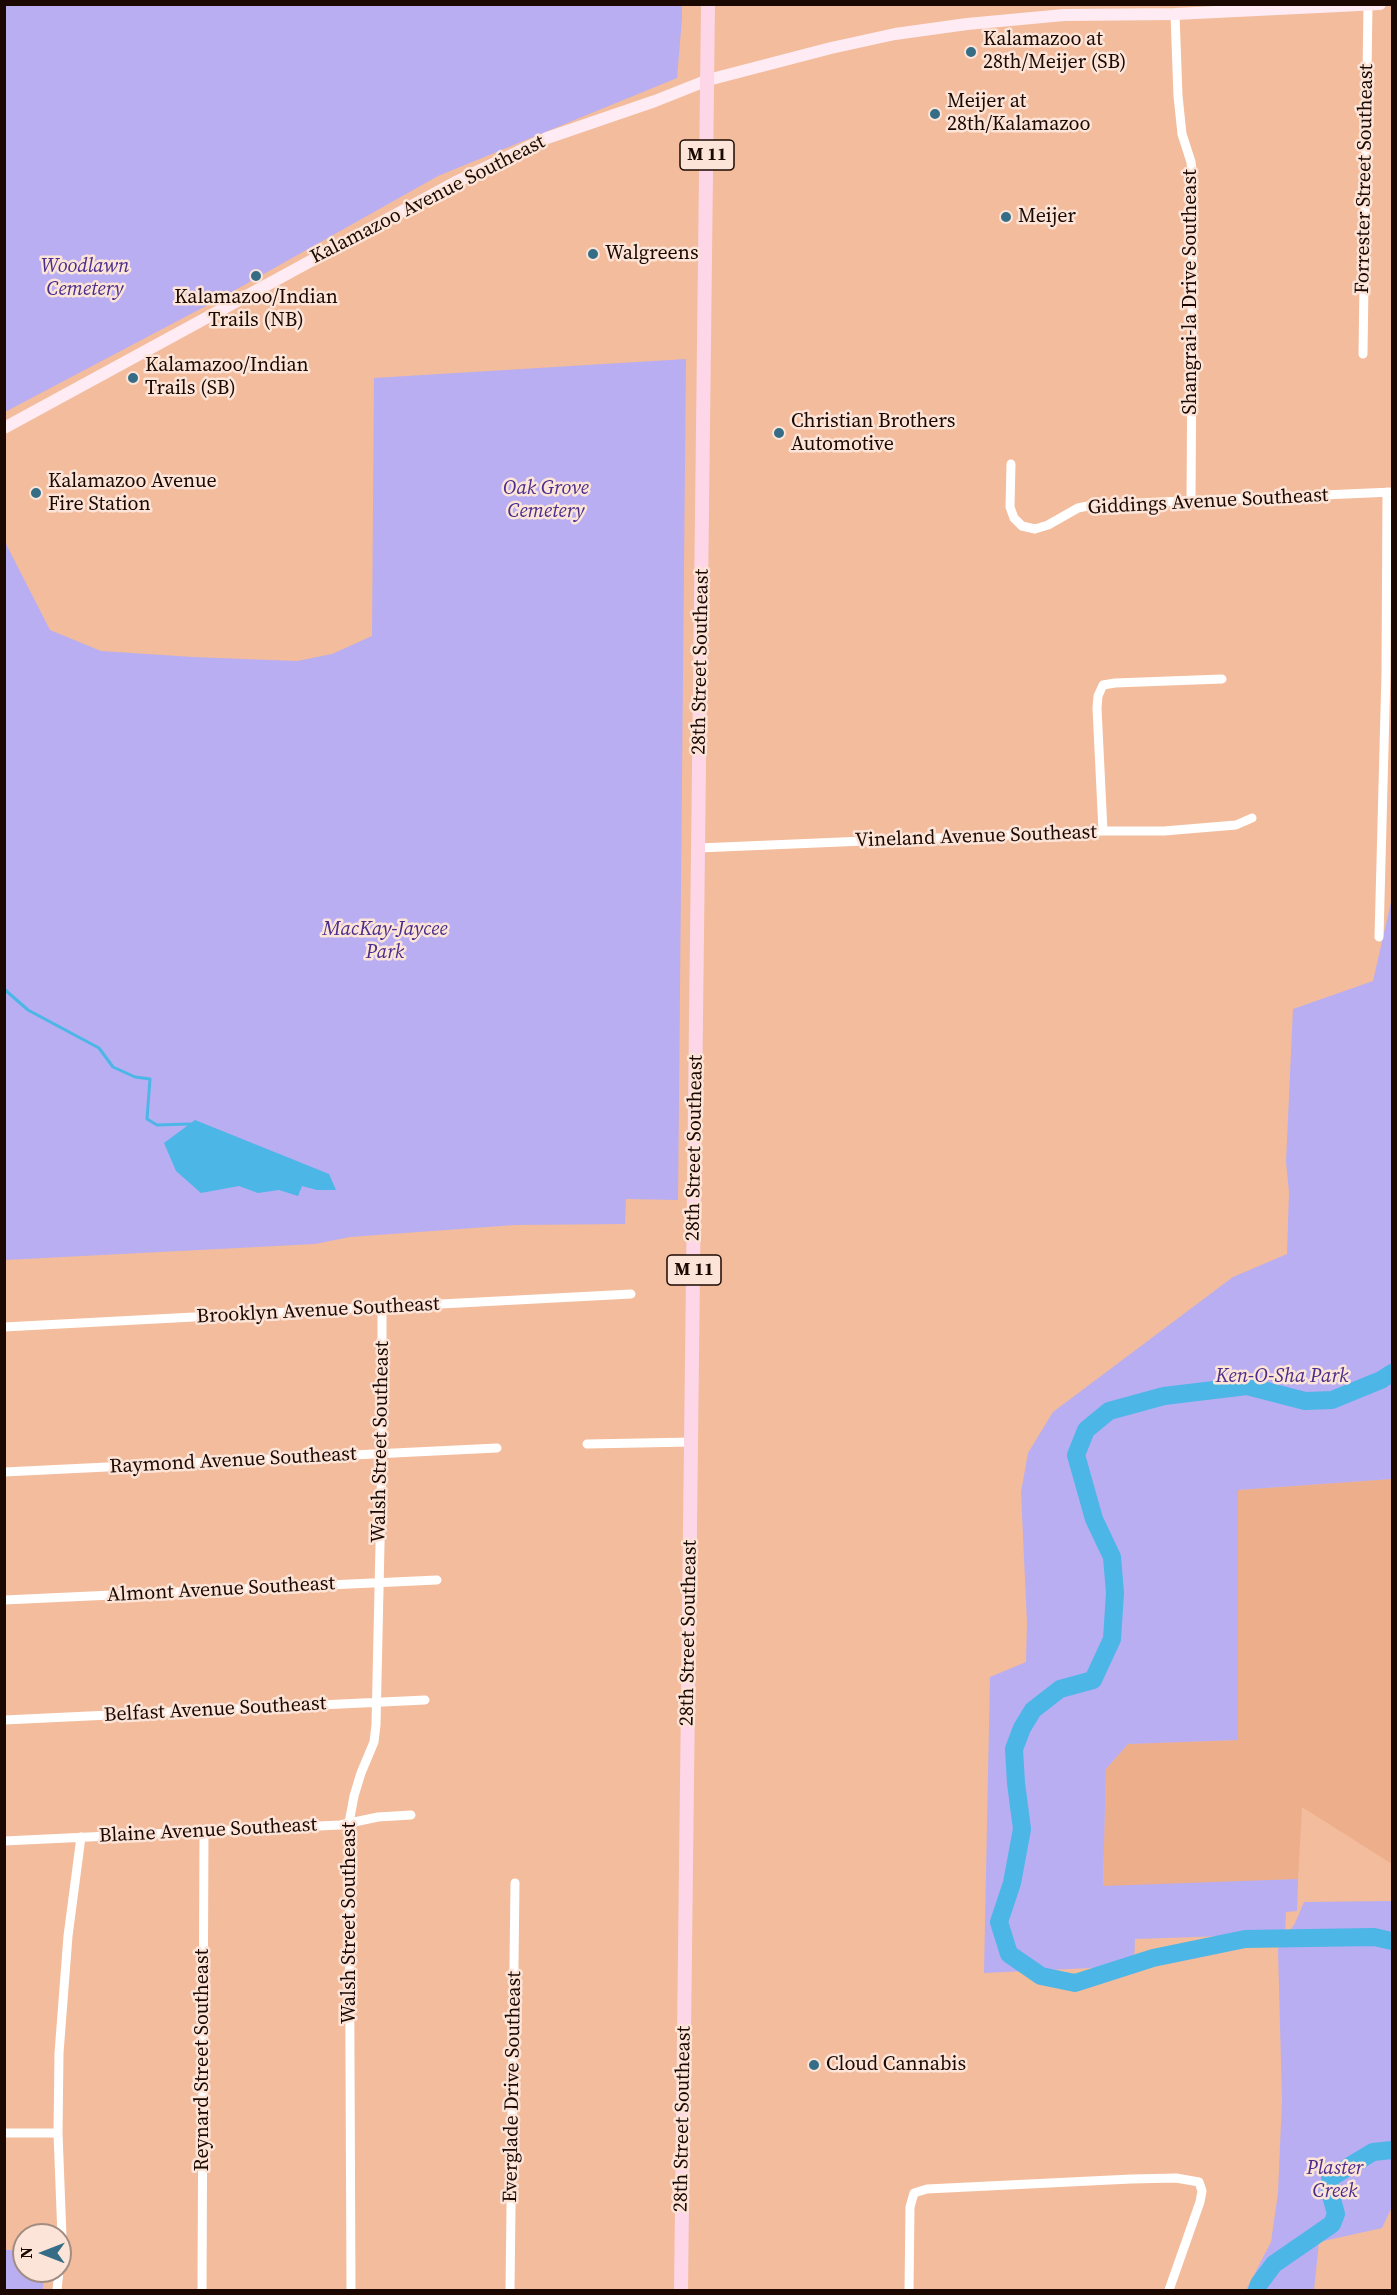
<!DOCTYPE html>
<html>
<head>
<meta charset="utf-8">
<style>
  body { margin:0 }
  #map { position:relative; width:1397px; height:2295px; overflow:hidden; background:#f3bc9c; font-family:"Source Serif 4",serif }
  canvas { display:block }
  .frame { position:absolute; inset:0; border:6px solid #1b0801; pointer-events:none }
  .north { position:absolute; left:12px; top:2223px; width:60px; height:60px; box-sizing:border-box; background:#fce5d8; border:2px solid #a28d82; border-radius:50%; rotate:270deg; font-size:16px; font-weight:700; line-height:24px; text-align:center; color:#1b0801 }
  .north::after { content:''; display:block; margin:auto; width:21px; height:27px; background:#356d87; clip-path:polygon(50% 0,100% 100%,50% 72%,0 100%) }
</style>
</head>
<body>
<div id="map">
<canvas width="1397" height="2295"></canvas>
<div class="frame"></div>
<div class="north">N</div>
</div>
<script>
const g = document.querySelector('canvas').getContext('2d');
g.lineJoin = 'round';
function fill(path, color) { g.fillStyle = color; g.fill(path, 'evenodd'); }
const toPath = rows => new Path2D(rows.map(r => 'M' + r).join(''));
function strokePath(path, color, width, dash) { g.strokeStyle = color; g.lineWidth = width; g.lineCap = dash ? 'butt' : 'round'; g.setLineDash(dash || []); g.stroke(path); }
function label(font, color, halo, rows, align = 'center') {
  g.font = font + ' "Source Serif 4",serif'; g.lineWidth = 5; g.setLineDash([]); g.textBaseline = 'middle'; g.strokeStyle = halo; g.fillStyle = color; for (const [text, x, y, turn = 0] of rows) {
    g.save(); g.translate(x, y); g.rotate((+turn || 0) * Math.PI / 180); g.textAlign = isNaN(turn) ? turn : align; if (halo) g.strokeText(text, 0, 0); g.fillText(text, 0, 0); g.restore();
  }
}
fill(toPath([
  [1392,1479,1392,1864,1302,1807,1298,1879,1103,1887,1106,1769,1128,1744,1238,1740,1238,1490]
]), '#ecae8b');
fill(toPath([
  [5,4,682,4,682,18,677,78,438,176,221,298,5,412],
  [686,359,678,1200,626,1199,625,1224,515,1225,350,1237,315,1244,5,1260,5,542,50,630,101,651,193,657,297,661,332,654,372,636,374,378],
  [1392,898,1392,1479,1238,1490,1238,1740,1128,1744,1106,1769,1103,1886,1298,1879,1297,1911,1286,1912,1285,1934,1135,1939,1134,1966,984,1973,990,1677,1026,1662,1027,1623,1021,1492,1028,1453,1053,1412,1233,1277,1287,1254,1289,1192,1286,1162,1293,1009,1373,981],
  [1392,1901,1392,2207,1382,2228,1319,2242,1314,2290,1246,2290,1271,2242,1278,2193,1282,2100,1278,1949,1295,1923,1304,1902],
  [4,2250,24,2250,24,2271,44,2271,43,2290,5,2290]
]), '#b8aef1');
fill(toPath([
  [195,1120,329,1174,336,1190,317,1190,302,1186,298,1196,279,1190,258,1193,239,1186,201,1193,176,1171,164,1143]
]), '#4cb6e6');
strokePath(toPath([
  [4,989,28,1010,99,1048,113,1067,135,1077,150,1079,147,1119,157,1125,190,1124]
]), '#4cb6e6', 3);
strokePath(toPath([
  [1392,1373,1381,1380,1332,1400,1305,1401,1247,1386,1164,1396,1109,1411,1086,1430,1076,1455,1094,1519,1112,1557,1115,1593,1112,1639,1093,1680,1060,1689,1033,1710,1022,1728,1014,1749,1016,1783,1022,1829,1012,1883,999,1922,1009,1954,1041,1976,1075,1983,1153,1958,1245,1939,1374,1937,1392,1941],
  [1257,2290,1259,2284,1274,2264,1332,2224,1336,2214,1330,2192,1330,2178,1373,2152,1392,2150]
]), '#4cb6e6', 18);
strokePath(toPath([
  [1175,14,1178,96,1182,134,1191,162,1193,182,1191,501],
  [1363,354,1368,4],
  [1011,464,1010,507,1014,518,1022,526,1035,529,1048,525,1078,508,1093,505,1392,492],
  [1103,831,1097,708,1098,696,1103,685,1115,683,1222,679],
  [698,848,1103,831,1164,831,1236,825,1252,818],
  [1379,937,1386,673,1387,492],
  [4,1327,631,1294],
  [587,1444,692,1442],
  [4,1472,497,1448],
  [4,1600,437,1580],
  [4,1720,425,1700],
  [4,1841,340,1825,378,1817,411,1815],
  [4,2133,58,2133],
  [60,2257,62,2237,58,2133,59,2053,68,1936,81,1837],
  [57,2290,59,2271],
  [202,2290,204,1830],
  [351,2290,349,1823,354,1796,361,1773,374,1742,376,1725,382,1454,382,1308],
  [510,2290,515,1883],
  [909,2290,910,2207,914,2193,927,2189,1131,2179,1176,2178,1199,2182,1202,2191,1200,2202,1169,2290]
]), '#fff', 9);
strokePath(toPath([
  [4,428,454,183,547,138,655,101,708,80,831,48,895,34,967,24,1064,15,1175,14,1380,4]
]), '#feebf3', 12);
strokePath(toPath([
  [681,2290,708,4]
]), '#fdd6e7', 14);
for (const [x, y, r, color] of [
  [971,52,6,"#356d87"],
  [935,114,6,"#356d87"],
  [1006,217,6,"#356d87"],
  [593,254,6,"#356d87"],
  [256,276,6,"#356d87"],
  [133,378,6,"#356d87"],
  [779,433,6,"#356d87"],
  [36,493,6,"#356d87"],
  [814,2065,6,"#356d87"]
]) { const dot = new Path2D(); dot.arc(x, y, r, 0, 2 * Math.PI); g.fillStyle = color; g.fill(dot); strokePath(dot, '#fce5d8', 2); }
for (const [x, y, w] of [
  [707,155,54],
  [694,1270,54]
]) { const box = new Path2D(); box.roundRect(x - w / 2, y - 15, w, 30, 4.5); g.fillStyle = '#fce5d8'; g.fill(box); strokePath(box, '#1b0801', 1.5); }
label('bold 18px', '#1b0801', null, [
  ["M 11",707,155],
  ["M 11",694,1270]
]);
label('20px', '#1b0801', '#fce5d8', [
  ["Kalamazoo at",983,40],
  ["28th/Meijer (SB)",983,63],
  ["Meijer at",947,102],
  ["28th/Kalamazoo",947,125],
  ["Meijer",1018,217],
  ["Walgreens",605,254],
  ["Kalamazoo/Indian",256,298,"center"],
  ["Trails (NB)",256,321,"center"],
  ["Kalamazoo/Indian",145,366],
  ["Trails (SB)",145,389],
  ["Christian Brothers",791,422],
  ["Automotive",791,445],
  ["Kalamazoo Avenue",48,482],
  ["Fire Station",48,505],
  ["Cloud Cannabis",826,2065]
], 'left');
label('20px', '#1b0801', '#fce5d8', [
  ["Forrester Street Southeast",1365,179,-89],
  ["Kalamazoo Avenue Southeast",428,200,-27],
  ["Shangrai-la Drive Southeast",1191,292,-90],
  ["Giddings Avenue Southeast",1208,502,-3],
  ["28th Street Southeast",701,662,-89],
  ["Vineland Avenue Southeast",976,837,-2],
  ["28th Street Southeast",695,1148,-89],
  ["Brooklyn Avenue Southeast",318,1311,-3],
  ["Walsh Street Southeast",381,1442,-89],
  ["Raymond Avenue Southeast",233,1461,-3],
  ["Almont Avenue Southeast",221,1590,-3],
  ["28th Street Southeast",689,1633,-89],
  ["Belfast Avenue Southeast",215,1710,-3],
  ["Blaine Avenue Southeast",208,1831,-3],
  ["Walsh Street Southeast",350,1923,-90],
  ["Reynard Street Southeast",203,2060,-90],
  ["Everglade Drive Southeast",513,2087,-89],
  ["28th Street Southeast",683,2119,-89]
]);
label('italic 20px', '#492d8c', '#fce5d8', [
  ["Woodlawn",85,267],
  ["Cemetery",85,290],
  ["Oak Grove",546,489],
  ["Cemetery",546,512],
  ["MacKay-Jaycee",385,930],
  ["Park",385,953],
  ["Ken-O-Sha Park",1282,1377],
  ["Plaster",1335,2169],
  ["Creek",1335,2192]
]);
</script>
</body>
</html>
